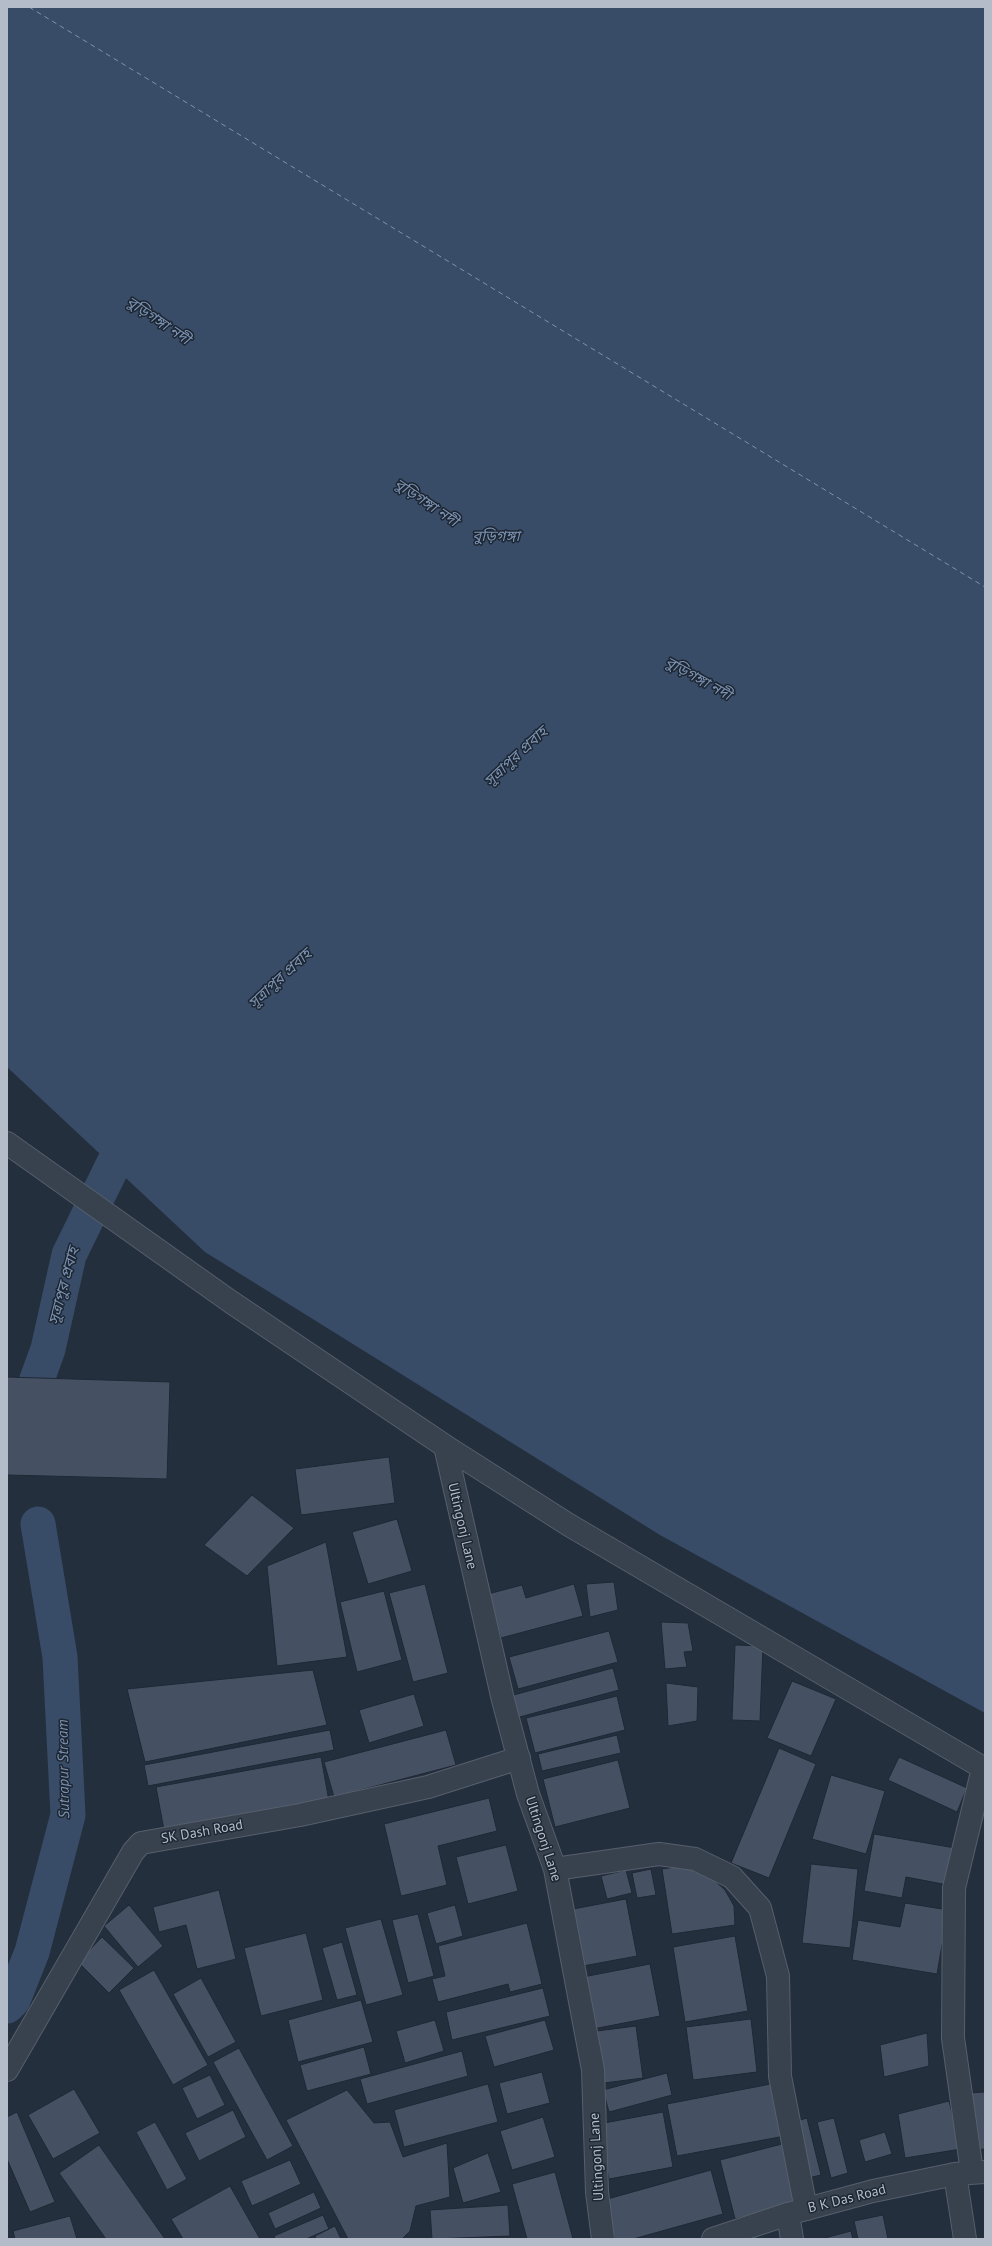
<!DOCTYPE html>
<html>
<head>
<meta charset="utf-8">
<style>
  body { margin:0 }
  #map { position:relative; width:992px; height:2246px; overflow:hidden; background:#242f3e; font-family:"PT Sans",sans-serif }
  canvas { display:block }
  .frame { position:absolute; inset:0; border:8px solid #b4bcc9; pointer-events:none }
</style>
</head>
<body>
<div id="map">
<canvas width="992" height="2246"></canvas>
<div class="frame"></div>
</div>
<script>
const g = document.querySelector('canvas').getContext('2d');
g.lineJoin = 'round';
function fill(path, color) { g.fillStyle = color; g.fill(path, 'evenodd'); }
const toPath = rows => new Path2D(rows.map(r => 'M' + r).join(''));
function strokePath(path, color, width, dash) { g.strokeStyle = color; g.lineWidth = width; g.lineCap = dash ? 'butt' : 'round'; g.setLineDash(dash || []); g.stroke(path); }
function label(font, color, halo, rows, align = 'center') {
  g.font = font + ' "PT Sans","Noto Sans Bengali",sans-serif'; g.lineWidth = 3; g.setLineDash([]); g.textBaseline = 'middle'; g.strokeStyle = halo; g.fillStyle = color; for (const [text, x, y, turn = 0] of rows) {
    g.save(); g.translate(x, y); g.rotate((+turn || 0) * Math.PI / 180); g.textAlign = isNaN(turn) ? turn : align; if (halo) g.strokeText(text, 0, 0); g.fillText(text, 0, 0); g.restore();
  }
}
fill(toPath([
  [7,7,985,7,985,1713,660,1535,205,1252,7,1067]
]), '#394c67');
strokePath(toPath([
  [35,1385,48,1349,69,1255,134,1122],
  [7,2006,13,2000,32,1952,68,1815,60,1657,38,1524]
]), '#394c67', 35);
strokePath(toPath([
  [29,7,985,587]
]), '#7c92b1', 1, [5, 4]);
const building = toPath([
  [7,1377,170,1382,167,1479,7,1475,7,1377],
  [389,1457,395,1503,301,1515,295,1469,389,1457],
  [252,1495,294,1528,247,1576,204,1545,252,1495],
  [397,1519,412,1571,368,1584,352,1532,397,1519],
  [326,1542,347,1657,277,1666,267,1566,326,1542],
  [614,1582,618,1610,590,1617,586,1584,614,1582],
  [425,1584,448,1673,413,1682,389,1593,425,1584],
  [574,1584,583,1616,501,1638,488,1594,522,1585,526,1598,574,1584],
  [384,1591,402,1660,357,1672,340,1602,384,1591],
  [661,1622,688,1623,693,1651,684,1652,687,1667,665,1669,661,1622],
  [609,1631,618,1662,518,1689,509,1657,609,1631],
  [735,1645,763,1646,760,1721,732,1720,735,1645],
  [613,1668,619,1690,516,1718,510,1696,613,1668],
  [313,1670,327,1725,145,1762,127,1689,313,1670],
  [792,1681,836,1699,811,1756,767,1738,792,1681],
  [666,1683,698,1687,697,1721,668,1726,666,1683],
  [414,1694,424,1726,369,1743,359,1710,414,1694],
  [617,1696,625,1730,535,1753,526,1718,617,1696],
  [330,1730,334,1750,148,1786,144,1765,330,1730],
  [446,1730,456,1765,334,1797,324,1762,446,1730],
  [617,1735,621,1753,542,1771,538,1754,617,1735],
  [779,1748,816,1764,769,1878,731,1863,779,1748],
  [321,1757,329,1801,164,1830,156,1787,321,1757],
  [899,1757,967,1788,957,1812,888,1780,899,1757],
  [618,1760,630,1808,555,1827,543,1779,618,1760],
  [831,1775,885,1791,866,1854,812,1839,831,1775],
  [489,1798,497,1831,438,1846,447,1885,401,1896,384,1824,489,1798],
  [874,1834,955,1848,948,1885,906,1877,902,1898,864,1891,874,1834],
  [506,1845,518,1891,468,1904,456,1857,506,1845],
  [811,1864,858,1869,850,1948,802,1943,811,1864],
  [688,1865,713,1879,725,1890,734,1906,735,1925,672,1934,662,1869,688,1865],
  [651,1869,656,1895,637,1898,632,1873,651,1869],
  [626,1870,632,1893,607,1899,601,1876,626,1870],
  [219,1890,236,1959,197,1969,186,1925,159,1932,153,1907,219,1890],
  [626,1899,637,1956,583,1966,573,1909,626,1899],
  [905,1903,948,1910,937,1974,852,1960,858,1920,900,1927,905,1903],
  [129,1905,163,1946,138,1967,104,1926,129,1905],
  [455,1905,463,1936,436,1944,427,1913,455,1905],
  [418,1914,434,1976,408,1983,392,1920,418,1914],
  [381,1919,403,1995,366,2005,345,1928,381,1919],
  [527,1923,542,1984,510,1992,508,1984,438,2002,432,1979,445,1976,438,1946,527,1923],
  [306,1933,323,2000,261,2016,244,1948,306,1933],
  [735,1936,748,2011,685,2022,673,1947,735,1936],
  [102,1937,134,1968,109,1993,78,1962,102,1937],
  [342,1942,357,1995,337,2000,322,1948,342,1942],
  [650,1964,660,2016,593,2029,583,1977,650,1964],
  [154,1970,208,2065,173,2085,119,1990,154,1970],
  [201,1978,236,2042,208,2057,173,1994,201,1978],
  [543,1988,550,2016,452,2040,446,2012,543,1988],
  [361,2000,373,2042,298,2062,288,2020,361,2000],
  [751,2019,757,2072,693,2080,686,2027,751,2019],
  [435,2020,444,2051,405,2063,396,2031,435,2020],
  [545,2020,554,2050,494,2067,485,2036,545,2020],
  [636,2026,643,2078,604,2083,597,2031,636,2026],
  [927,2033,929,2066,884,2077,880,2045,927,2033],
  [364,2047,371,2074,307,2091,300,2065,364,2047],
  [239,2048,293,2146,267,2160,213,2062,239,2048],
  [462,2051,468,2076,367,2104,360,2079,462,2051],
  [542,2072,550,2103,507,2114,499,2083,542,2072],
  [667,2073,672,2095,609,2112,603,2090,667,2073],
  [210,2075,225,2105,197,2119,182,2088,210,2075],
  [776,2083,785,2136,677,2156,667,2104,776,2083],
  [488,2084,498,2122,404,2147,394,2110,488,2084],
  [74,2089,100,2133,53,2159,28,2115,74,2089],
  [347,2090,374,2123,390,2122,403,2157,447,2143,450,2197,416,2206,410,2231,402,2239,348,2239,286,2120,347,2090],
  [985,2092,985,2149,972,2150,968,2093,985,2092],
  [949,2101,961,2149,905,2158,898,2114,949,2101],
  [233,2110,246,2137,199,2161,185,2133,233,2110],
  [17,2112,55,2202,30,2212,7,2159,7,2117,17,2112],
  [663,2112,673,2167,609,2179,599,2124,663,2112],
  [543,2117,555,2157,512,2170,500,2131,543,2117],
  [807,2118,821,2175,804,2179,791,2123,807,2118],
  [834,2118,848,2173,831,2178,817,2122,834,2118],
  [155,2122,187,2179,167,2190,136,2132,155,2122],
  [885,2132,892,2154,865,2162,859,2140,885,2132],
  [782,2144,797,2203,735,2219,720,2160,782,2144],
  [99,2145,165,2239,106,2239,59,2173,99,2145],
  [488,2153,501,2192,463,2203,453,2168,488,2153],
  [290,2160,301,2184,252,2206,241,2181,290,2160],
  [711,2170,723,2214,633,2239,615,2239,604,2200,711,2170],
  [555,2172,573,2239,527,2239,512,2184,555,2172],
  [230,2186,260,2239,183,2239,171,2219,230,2186],
  [314,2192,321,2208,275,2229,268,2213,314,2192],
  [508,2205,510,2236,432,2239,430,2210,508,2205],
  [323,2215,329,2229,306,2239,275,2239,274,2236,323,2215],
  [883,2215,888,2239,858,2239,854,2221,883,2215],
  [70,2216,77,2239,15,2239,13,2231,70,2216],
  [335,2226,341,2239,316,2239,315,2236,335,2226],
  [851,2231,853,2239,821,2239,851,2231]
]);
fill(building, '#455162');
strokePath(building, '#1f2835', 1);
const minor = toPath([
  [7,1143,231,1302,445,1446,569,1525,985,1769],
  [445,1446,503,1700,528,1794,555,1869,593,2070,597,2192,603,2239],
  [555,1869,659,1854,695,1859,732,1877,760,1908,778,1976,780,2076,806,2209],
  [7,2070,133,1852,141,1843,300,1815,428,1787,519,1758],
  [972,2172,953,2038,954,1888,983,1768],
  [955,2174,965,2239],
  [788,2214,792,2239]
]);
const tertiary = toPath([
  [713,2239,788,2214,873,2191,955,2174,985,2172]
]);
strokePath(minor, '#565f6c', 24);
strokePath(tertiary, '#565f6c', 24);
strokePath(minor, '#38414e', 22);
strokePath(tertiary, '#38414e', 22);
label('14px', '#b4bcc9', '#1d2633', [
  ["Ultingonj Lane",462,1526,77],
  ["SK Dash Road",202,1832,-10],
  ["Ultingonj Lane",543,1839,72],
  ["Ultingonj Lane",597,2157,-93],
  ["B K Das Road",847,2199,-14]
]);
label('italic 15px', '#7c92b1', '#1d2633', [
  ["বুড়িগঙ্গা নদী",158,321,34],
  ["বুড়িগঙ্গা নদী",426,503,34],
  ["বুড়িগঙ্গা",496,537],
  ["বুড়িগঙ্গা নদী",698,679,29],
  ["সূত্রাপুর প্রবাহ",516,757,-43],
  ["সূত্রাপুর প্রবাহ",280,979,-43],
  ["সূত্রাপুর প্রবাহ",64,1286,-75],
  ["Sutrapur Stream",64,1769,-91]
]);
</script>
</body>
</html>
